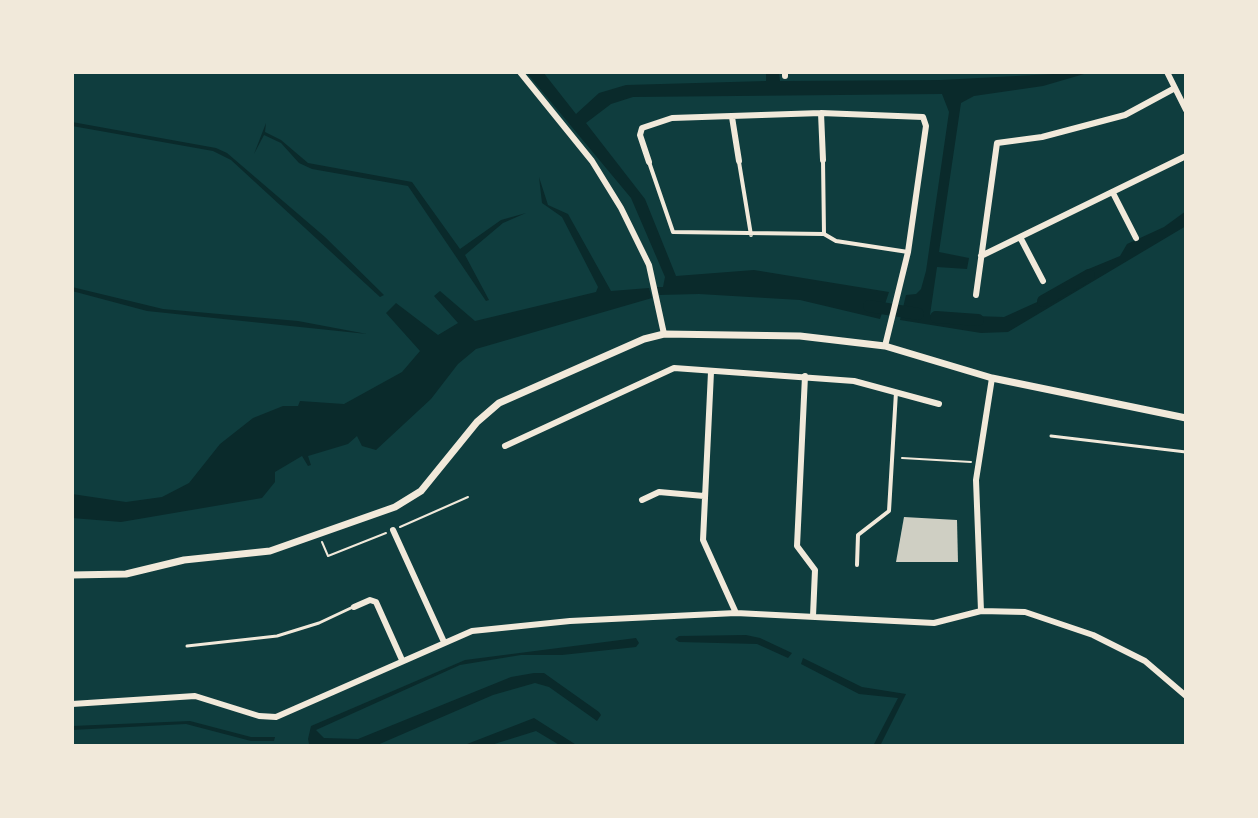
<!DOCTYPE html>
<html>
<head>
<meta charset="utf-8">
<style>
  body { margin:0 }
  #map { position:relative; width:1258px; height:818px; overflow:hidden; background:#0f3d3e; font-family:Figtree,sans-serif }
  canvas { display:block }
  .frame { position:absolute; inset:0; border:74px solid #f1e9da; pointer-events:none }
</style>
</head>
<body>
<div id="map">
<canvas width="1258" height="818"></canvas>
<div class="frame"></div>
</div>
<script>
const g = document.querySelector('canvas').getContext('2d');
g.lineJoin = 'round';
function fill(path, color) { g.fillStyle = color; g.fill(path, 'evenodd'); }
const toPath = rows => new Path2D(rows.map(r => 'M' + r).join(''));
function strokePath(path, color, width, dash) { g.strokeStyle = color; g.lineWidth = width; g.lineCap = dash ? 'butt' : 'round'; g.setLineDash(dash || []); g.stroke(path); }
fill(toPath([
  [526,72,543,72,576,114,599,93,626,85,766,81,766,72,779,72,780,81,941,80,1091,72,1043,86,974,96,961,103,939,252,969,258,967,269,937,267,930,315,955,323,974,316,1004,317,1057,293,1080,280,1086,270,1120,256,1127,244,1164,227,1186,211,1186,226,1008,332,981,333,900,320,906,295,916,294,921,289,926,271,949,112,942,94,633,97,611,104,586,123,645,199,676,276,754,270,889,292,880,319,800,300,699,294,659,295,657,287,663,287,665,277,631,198],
  [72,122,216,148,227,153,325,237,384,295,380,297,231,160,213,151,72,126],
  [266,123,265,132,281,140,308,163,412,182,460,249,501,220,526,213,503,223,465,255,489,300,486,301,408,186,312,169,299,163,281,143,264,135,254,154],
  [539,177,548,205,568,214,611,291,649,288,652,298,476,349,458,364,431,399,376,450,362,446,357,436,348,444,308,456,311,465,308,466,302,456,275,472,275,482,262,498,121,522,72,518,72,494,126,502,162,497,189,483,220,444,253,418,283,406,298,406,300,401,344,404,402,372,420,351,386,313,396,303,438,335,458,323,434,296,440,291,475,321,596,292,598,287,562,217,542,203],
  [72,287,163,309,298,321,367,334,147,311,72,291],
  [746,635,760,638,792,653,788,658,757,644,679,642,675,639,679,636],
  [636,638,639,643,636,647,562,655,521,655,460,665,316,730,324,738,358,739,511,677,534,673,544,673,599,712,601,715,597,721,549,687,535,683,493,695,375,746,316,746,309,744,308,739,311,726,465,660],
  [803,658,862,687,906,694,880,746,873,746,898,698,859,694,801,664],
  [534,718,578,746,561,746,536,731,488,746,462,746],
  [190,721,251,737,275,737,274,741,251,741,186,724,72,730,72,726]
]), '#0a2a2b');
strokePath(toPath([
  [1043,301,1089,275],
  [869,306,918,314],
  [936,317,978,320]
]), '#0a2a2b', 12);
fill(toPath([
  [904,517,957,520,958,562,896,562]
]), '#cfcfc3');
strokePath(toPath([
  [902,458,971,462],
  [400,527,468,497],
  [322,542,328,556,386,533]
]), '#f1e9da', 2);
strokePath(toPath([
  [1051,436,1186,452],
  [187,646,277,636,319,623,353,607]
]), '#f1e9da', 3);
strokePath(toPath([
  [823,160,824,234],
  [649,162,673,232,824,234,836,241,908,252],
  [739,162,751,235],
  [857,565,858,535,889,511,896,392]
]), '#f1e9da', 4);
strokePath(toPath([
  [520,72,592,161,621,208,649,265,664,334],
  [785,72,785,76],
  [1167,72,1186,110],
  [821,113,823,160],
  [732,117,739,161],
  [649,162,640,135,642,128,672,118,821,113,923,117,926,126,908,252,885,346],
  [1113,193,1136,238],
  [1020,237,1043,281],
  [981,256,1186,156],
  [976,295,997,143,1042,137,1125,115,1175,88],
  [711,372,703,540,736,613],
  [805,376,797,546,815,570,813,616],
  [505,446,674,368,854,381,939,404],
  [642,500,659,492,704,496],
  [393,530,444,642],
  [354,607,370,600,376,602,402,660],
  [981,611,976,480,992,378],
  [72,704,195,696,259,716,276,717,472,631,570,621,736,613,934,623,981,611,1025,612,1093,635,1145,661,1186,696]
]), '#f1e9da', 6);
strokePath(toPath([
  [72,575,126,574,184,560,270,551,395,507,421,491,477,422,499,403,644,339,664,334,800,336,885,346,992,378,1186,418]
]), '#f1e9da', 7);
</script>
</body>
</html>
